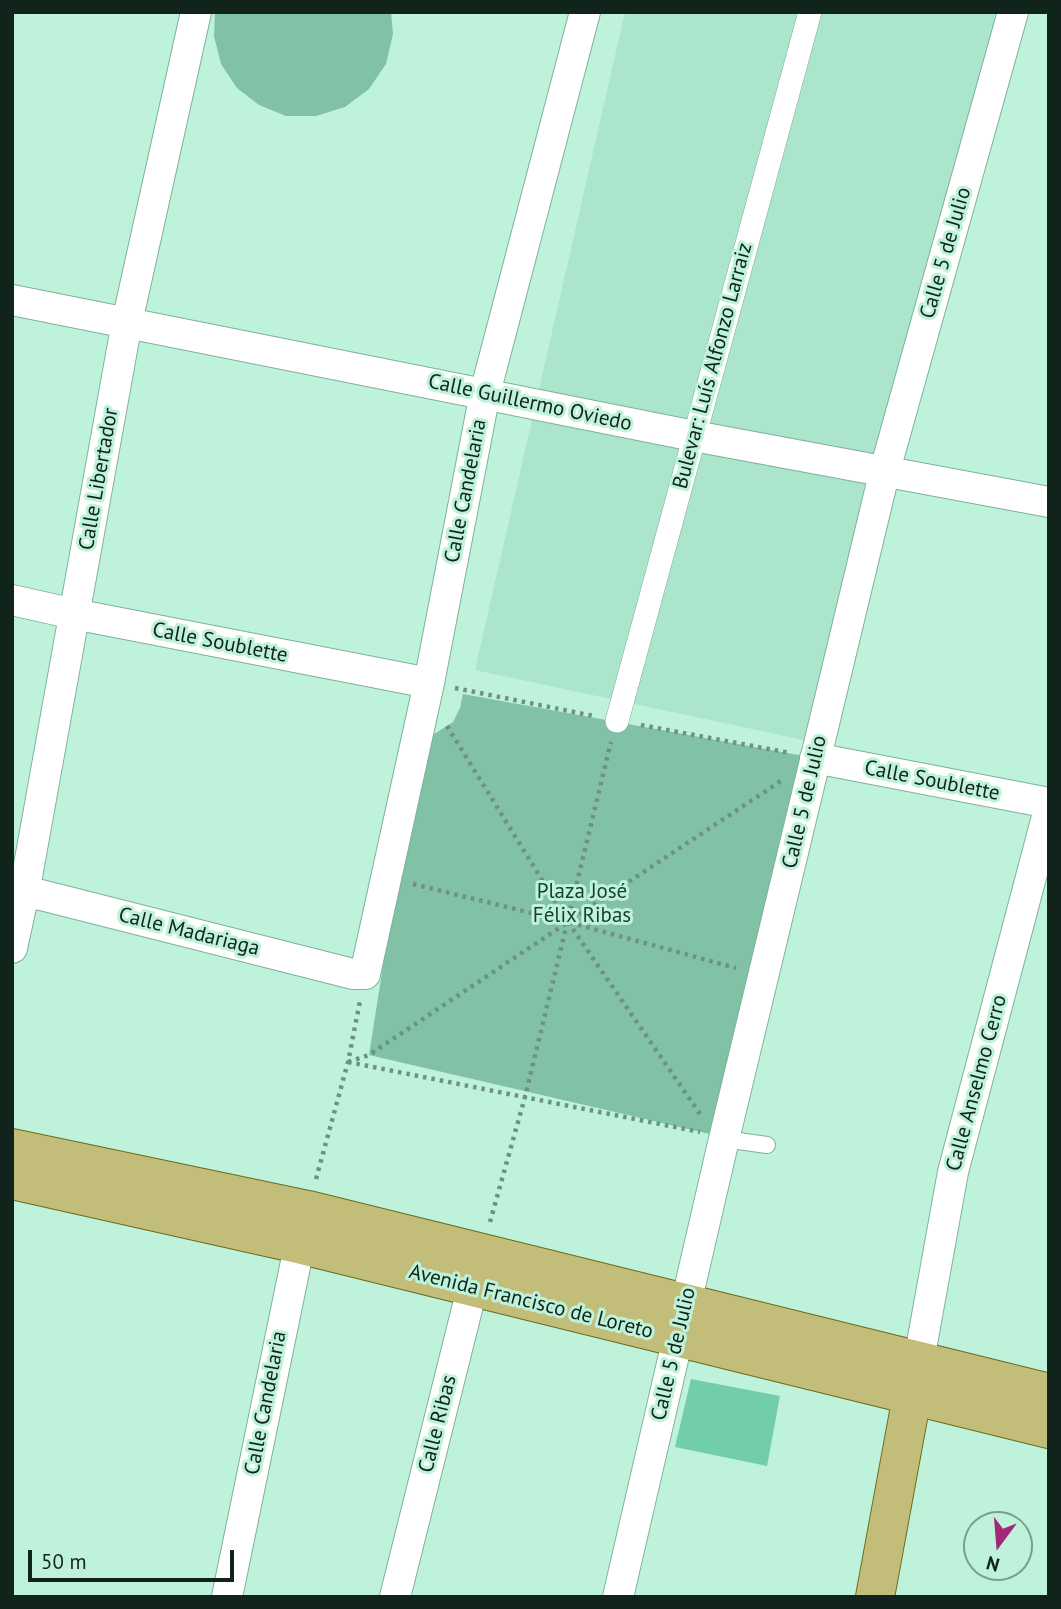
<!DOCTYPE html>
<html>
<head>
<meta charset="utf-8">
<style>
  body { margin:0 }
  #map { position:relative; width:1061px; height:1609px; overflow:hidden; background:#bff2da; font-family:"PT Sans",sans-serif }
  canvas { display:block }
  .frame { position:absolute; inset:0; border:14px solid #10241b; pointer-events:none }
  .north { position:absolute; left:963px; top:1511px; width:70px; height:70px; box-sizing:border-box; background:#bff2da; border:2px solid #79a08e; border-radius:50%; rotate:196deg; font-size:19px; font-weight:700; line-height:28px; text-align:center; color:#10241b }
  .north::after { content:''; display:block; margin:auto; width:24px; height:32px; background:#a42779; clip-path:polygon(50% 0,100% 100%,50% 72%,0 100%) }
  .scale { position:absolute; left:28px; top:1550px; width:206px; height:32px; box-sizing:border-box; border:4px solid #10241b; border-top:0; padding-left:9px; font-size:21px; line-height:24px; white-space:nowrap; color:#10241b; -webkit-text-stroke:5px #bff2da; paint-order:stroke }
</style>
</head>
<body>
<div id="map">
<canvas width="1061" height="1609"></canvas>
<div class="frame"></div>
<div class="north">N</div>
<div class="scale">50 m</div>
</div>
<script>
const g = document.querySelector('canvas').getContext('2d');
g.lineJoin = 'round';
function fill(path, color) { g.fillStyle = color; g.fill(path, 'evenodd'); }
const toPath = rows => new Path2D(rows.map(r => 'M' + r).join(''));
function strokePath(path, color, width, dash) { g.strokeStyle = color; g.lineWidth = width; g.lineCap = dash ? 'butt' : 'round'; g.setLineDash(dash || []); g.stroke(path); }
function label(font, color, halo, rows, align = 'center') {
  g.font = font + ' "PT Sans",sans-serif'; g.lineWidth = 6; g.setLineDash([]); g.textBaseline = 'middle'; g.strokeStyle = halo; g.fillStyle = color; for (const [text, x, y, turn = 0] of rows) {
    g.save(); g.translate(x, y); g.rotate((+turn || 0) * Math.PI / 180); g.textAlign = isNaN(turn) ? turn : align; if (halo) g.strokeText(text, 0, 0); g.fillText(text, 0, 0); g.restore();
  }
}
fill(toPath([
  [625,12,1003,12,813,742,475,670]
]), '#abe5cb');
fill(toPath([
  [215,12,391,12,393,34,386,64,369,89,345,107,316,116,286,116,259,105,237,88,221,64,214,36],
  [463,694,815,758,714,1135,369,1055,419,737,436,733,453,722,460,708]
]), '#81c1a5');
fill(toPath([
  [691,1379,780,1396,767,1466,675,1447]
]), '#71cea8');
const service = toPath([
  [724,1139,767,1145]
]);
const pedestrian = toPath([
  [617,721,810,12]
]);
const minor = toPath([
  [12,300,694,436,1049,502],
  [12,600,74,614,429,683],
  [815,758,1049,803],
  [12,890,41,895,353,974,365,974,429,683,485,393,585,12],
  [12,948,24,893,127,322,196,12],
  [919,1360,953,1172,1049,809],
  [227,1597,304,1223],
  [395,1597,477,1269],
  [618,1597,724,1139,885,470,1013,12]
]);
const primary = toPath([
  [12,1148,308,1210,1049,1393],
  [12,1180,298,1244,1049,1429],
  [875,1597,917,1369]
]);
strokePath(service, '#7fb19b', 18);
strokePath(pedestrian, '#7fb19b', 24);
strokePath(minor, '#7fb19b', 32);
strokePath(primary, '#696b1e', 40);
strokePath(toPath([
  [455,688,594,716],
  [641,725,790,753],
  [447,726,568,922],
  [413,884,568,922,736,968],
  [348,1062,700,1132],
  [348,1062,369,1055,568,922],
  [700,1114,568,922,781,781],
  [316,1179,348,1062,360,1001],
  [490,1222,525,1097,611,742]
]), '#6e9281', 4.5, [3.5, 5]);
strokePath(service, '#fff', 16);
strokePath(pedestrian, '#fff', 23);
strokePath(minor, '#fff', 30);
strokePath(primary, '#c2bd79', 38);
label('21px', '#10241b', '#bff2da', [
  ["Calle 5 de Julio",946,253,-74],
  ["Bulevar: Luís Alfonzo Larraiz",713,366,-75],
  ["Calle Guillermo Oviedo",530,403,12],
  ["Calle Libertador",99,479,-80],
  ["Calle Candelaria",466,491,-79],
  ["Calle Soublette",220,643,11],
  ["Calle Soublette",932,781,11],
  ["Calle 5 de Julio",805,802,-77],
  ["Calle Madariaga",189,932,14],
  ["Calle Anselmo Cerro",977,1083,-75],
  ["Avenida Francisco de Loreto",531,1302,14],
  ["Calle 5 de Julio",674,1354,-77],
  ["Calle Candelaria",266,1403,-79],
  ["Calle Ribas",438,1424,-76]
]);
label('21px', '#163f30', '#bff2da', [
  ["Plaza José",582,892],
  ["Félix Ribas",582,916]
]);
</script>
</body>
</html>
